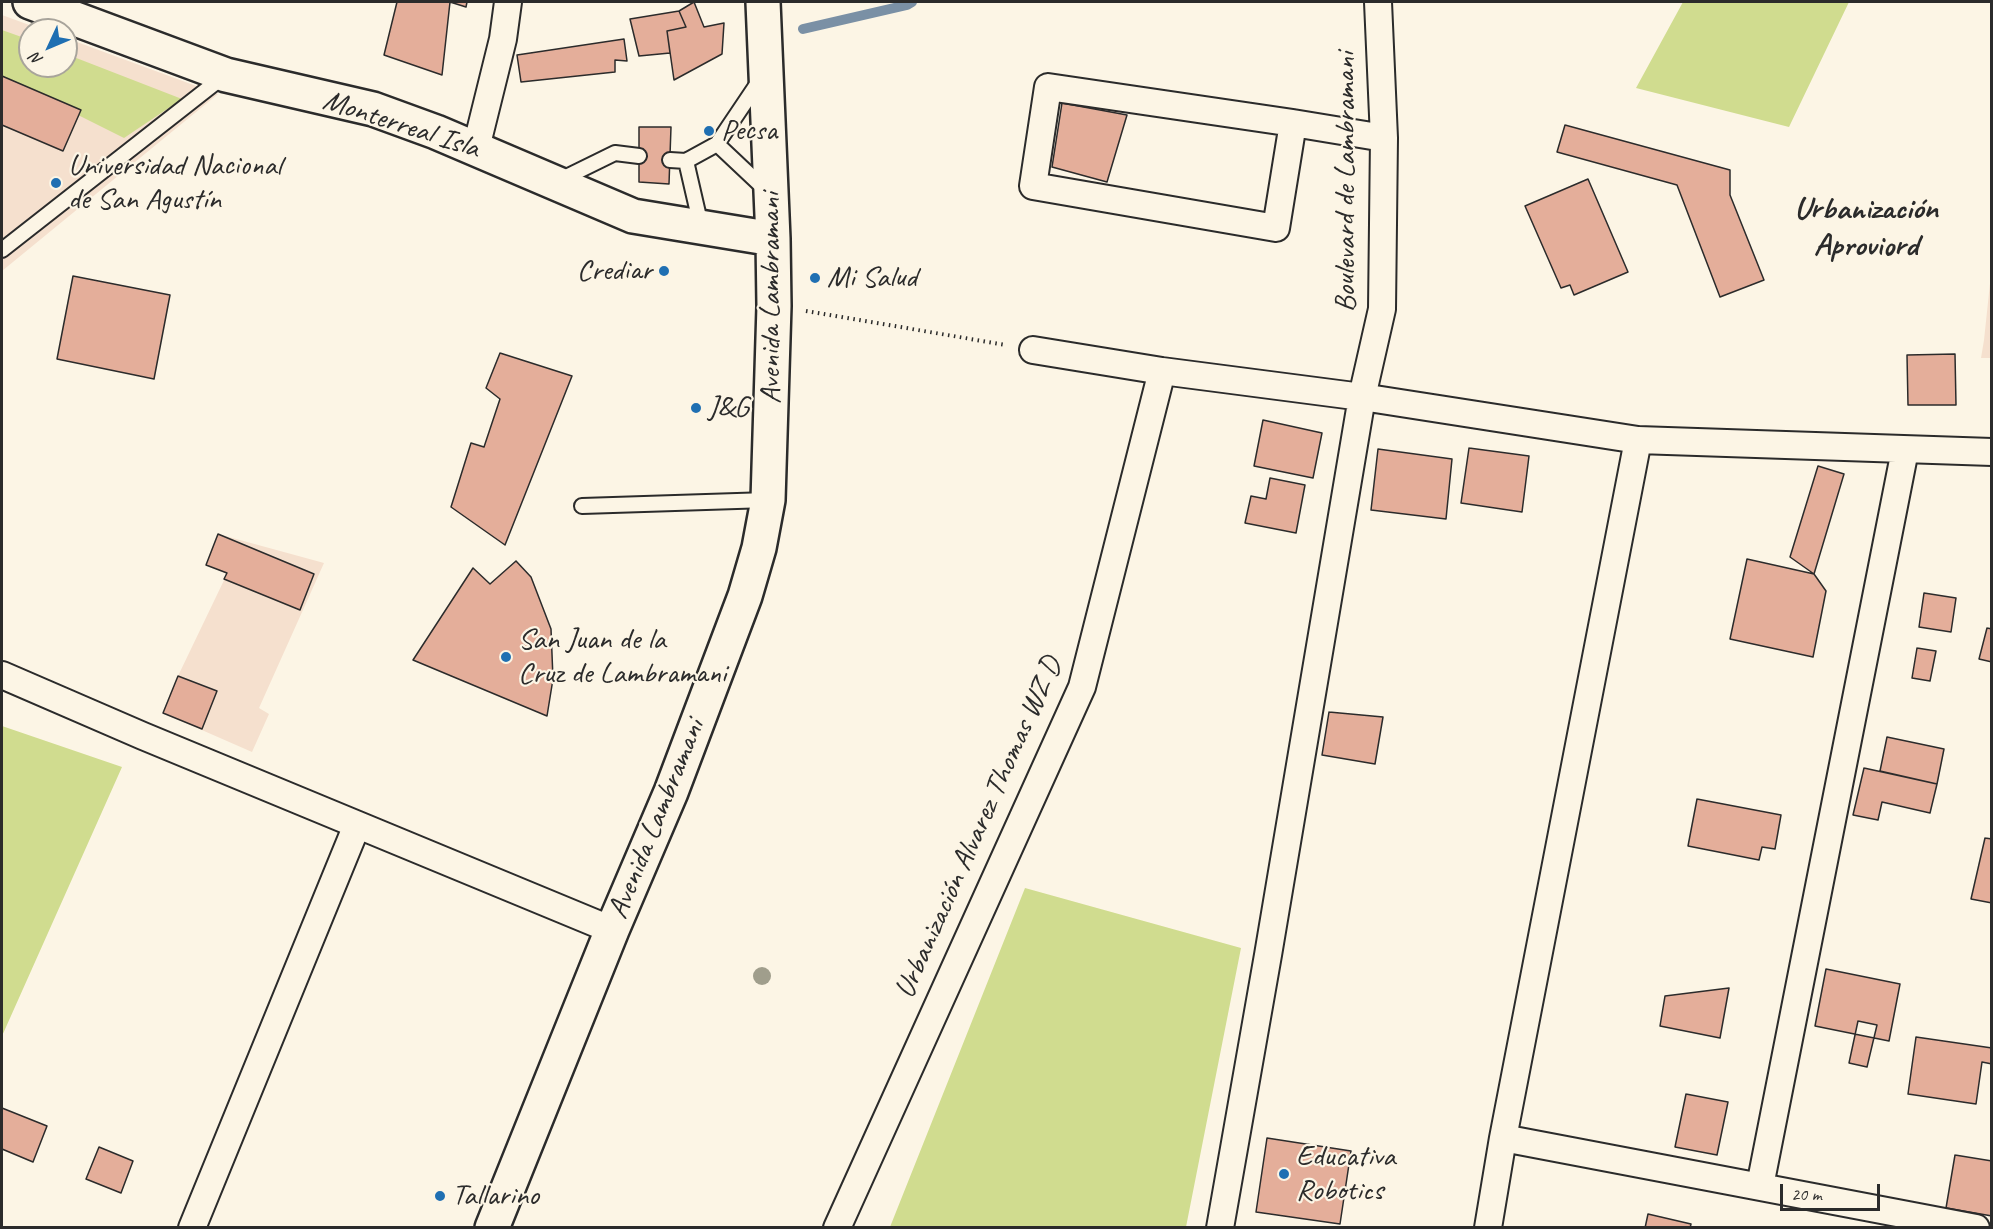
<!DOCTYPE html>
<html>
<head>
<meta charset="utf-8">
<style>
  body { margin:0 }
  #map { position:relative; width:1993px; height:1229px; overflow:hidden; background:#fcf5e5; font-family:Caveat,sans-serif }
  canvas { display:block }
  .frame { position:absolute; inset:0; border:3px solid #2b2b2b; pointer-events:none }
  .north { position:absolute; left:18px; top:18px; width:60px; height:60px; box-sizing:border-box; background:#fcf5e5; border:2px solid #a8a49b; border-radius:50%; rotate:226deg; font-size:16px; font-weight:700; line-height:24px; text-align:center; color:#2b2b2b }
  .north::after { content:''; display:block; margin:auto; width:21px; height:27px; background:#1f6fb2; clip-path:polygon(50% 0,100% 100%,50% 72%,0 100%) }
  .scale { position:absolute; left:1780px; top:1184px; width:100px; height:27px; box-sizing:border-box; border:3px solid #2b2b2b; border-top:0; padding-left:8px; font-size:18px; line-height:21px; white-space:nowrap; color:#2b2b2b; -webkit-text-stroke:4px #fcf5e5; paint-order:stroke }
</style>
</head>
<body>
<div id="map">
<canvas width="1993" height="1229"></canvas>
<div class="frame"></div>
<div class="north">N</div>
<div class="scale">20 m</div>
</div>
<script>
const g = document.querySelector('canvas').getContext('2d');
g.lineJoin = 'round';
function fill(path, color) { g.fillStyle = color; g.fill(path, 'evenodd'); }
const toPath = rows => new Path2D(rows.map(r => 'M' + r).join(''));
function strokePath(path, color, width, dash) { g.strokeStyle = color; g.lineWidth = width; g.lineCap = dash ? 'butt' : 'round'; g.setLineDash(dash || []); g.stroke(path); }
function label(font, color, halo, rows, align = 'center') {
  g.font = font + ' Caveat,sans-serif'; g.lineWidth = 4.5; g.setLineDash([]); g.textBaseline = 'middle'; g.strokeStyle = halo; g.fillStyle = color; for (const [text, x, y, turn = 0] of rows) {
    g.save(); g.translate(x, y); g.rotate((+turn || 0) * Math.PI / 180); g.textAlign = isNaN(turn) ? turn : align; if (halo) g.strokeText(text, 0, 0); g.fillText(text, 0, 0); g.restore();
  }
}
fill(toPath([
  [2,15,43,30,30,30,30,66,66,66,66,38,218,94,2,271],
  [1991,274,1991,358,1981,358,1984,340],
  [218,534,324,563,259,708,269,714,252,752,163,713,178,676,227,574,206,565]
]), '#f5e0ce');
fill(toPath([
  [1683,2,1849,2,1789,127,1636,88],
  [2,30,30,40,30,66,66,66,66,54,182,99,124,138,2,77],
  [2,726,122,767,2,1036],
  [1025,888,1241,948,1186,1227,890,1227]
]), '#d0dc8f');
strokePath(toPath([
  [803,29,907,5,912,2]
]), '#7a90a5', 10);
const building = toPath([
  [397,2,467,2,466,7,450,2,442,75,384,55,397,2],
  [694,2,704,27,724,23,722,54,674,80,667,31,686,27,679,11,694,2],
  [679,11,686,27,667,31,670,53,639,56,630,19,679,11],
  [624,39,627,61,615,60,615,72,521,82,517,55,624,39],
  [2,76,81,110,63,151,2,125,2,76],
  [1062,103,1127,115,1107,182,1052,167,1062,103],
  [1565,125,1730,170,1730,195,1764,280,1720,297,1677,185,1557,152,1565,125],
  [639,127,671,127,669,184,639,182,639,127],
  [1588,179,1628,272,1574,295,1570,285,1561,288,1525,206,1588,179],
  [73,276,170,295,154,379,57,359,73,276],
  [500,353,572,376,505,545,451,507,471,443,484,447,500,399,486,388,500,353],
  [1955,354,1956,405,1908,405,1907,355,1955,354],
  [1263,420,1322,433,1313,478,1254,466,1263,420],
  [1469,448,1529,456,1522,512,1461,503,1469,448],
  [1378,449,1452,459,1446,519,1371,510,1378,449],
  [1818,466,1844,474,1814,574,1790,557,1818,466],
  [1270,478,1305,485,1296,533,1245,523,1251,496,1266,499,1270,478],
  [218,534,314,574,300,610,224,579,227,573,206,565,218,534],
  [1747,559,1814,574,1826,591,1813,657,1730,639,1747,559],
  [516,561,531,577,551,629,553,679,547,716,413,660,473,568,490,584,516,561],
  [1924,593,1956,598,1951,632,1919,627,1924,593],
  [1987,628,1992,629,1992,662,1979,659,1987,628],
  [1917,648,1936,651,1930,681,1912,678,1917,648],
  [178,676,217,691,202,729,163,713,178,676],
  [1329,712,1383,717,1375,764,1322,755,1329,712],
  [1887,737,1944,749,1937,784,1880,771,1887,737],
  [1864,768,1937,784,1930,813,1882,802,1878,820,1853,815,1864,768],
  [1697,799,1781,815,1775,849,1762,847,1759,860,1688,846,1697,799],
  [1985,838,1992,839,1992,903,1971,899,1985,838],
  [1826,969,1900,984,1889,1041,1815,1026,1826,969],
  [1729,988,1720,1038,1660,1026,1665,996,1729,988],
  [1858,1021,1877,1025,1867,1067,1849,1063,1858,1021],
  [1916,1037,1992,1048,1992,1064,1982,1062,1976,1104,1908,1094,1916,1037],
  [1686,1094,1728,1102,1717,1155,1675,1147,1686,1094],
  [2,1108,47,1126,33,1162,2,1149,2,1108],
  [1267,1138,1351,1151,1340,1224,1256,1212,1267,1138],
  [99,1147,133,1161,121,1193,86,1179,99,1147],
  [1955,1155,1992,1161,1992,1216,1946,1208,1955,1155],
  [1648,1214,1691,1224,1690,1228,1645,1228,1648,1214]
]);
fill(building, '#e4ae9a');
strokePath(building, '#2b2b2b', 1.5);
const lane = toPath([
  [717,144,768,192],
  [670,160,686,161,717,144,760,80],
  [686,161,701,226],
  [560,180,615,153,639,156],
  [2,250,224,76],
  [582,506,768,500]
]);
const street = toPath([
  [1293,123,1276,228,1033,186,1048,87,1293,123,1384,138],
  [476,148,503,39,508,2],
  [1033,350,1162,371,1362,397,1638,440,1992,452],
  [2,675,143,736,612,930],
  [1503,1138,1976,1228],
  [1760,1186,1905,450],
  [192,1228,357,825],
  [837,1228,1082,687,1162,371],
  [1220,1228,1268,955,1362,397,1382,309,1384,138,1378,2],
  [1488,1228,1503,1138,1638,440]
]);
const secondary = toPath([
  [30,2,226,75,373,109,436,132,633,216,773,239],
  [492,1228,612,930,671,792,745,596,759,548,768,500,774,306,773,239,763,2]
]);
strokePath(lane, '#2b2b2b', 18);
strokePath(street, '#2b2b2b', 30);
strokePath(secondary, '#2b2b2b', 38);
strokePath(toPath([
  [806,311,1006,345]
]), '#2b2b2b', 4, [1.5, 4.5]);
strokePath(lane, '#fcf5e5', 14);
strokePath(street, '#fcf5e5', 26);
strokePath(secondary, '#fcf5e5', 33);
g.fillStyle = '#a09e8c';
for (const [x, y] of [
  [762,976]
]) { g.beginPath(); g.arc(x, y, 9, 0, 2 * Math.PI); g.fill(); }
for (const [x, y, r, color] of [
  [709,131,6,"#1f6fb2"],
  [56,183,6,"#1f6fb2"],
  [664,271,6,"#1f6fb2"],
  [815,278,6,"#1f6fb2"],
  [696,408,6,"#1f6fb2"],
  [506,657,6,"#1f6fb2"],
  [1284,1174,6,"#1f6fb2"],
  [440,1196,6,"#1f6fb2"]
]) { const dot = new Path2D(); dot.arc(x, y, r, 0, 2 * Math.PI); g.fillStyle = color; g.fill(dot); strokePath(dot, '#fcf5e5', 2); }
label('30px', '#2b2b2b', '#fcf5e5', [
  ["Monterreal Isla",401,125,18],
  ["Boulevard de Lambramani",1346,182,-90],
  ["Avenida Lambramani",771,298,-90],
  ["Avenida Lambramani",657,819,-68],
  ["Urbanización Alvarez Thomas WZ D",979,828,-66]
]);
label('30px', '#2b2b2b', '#fcf5e5', [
  ["Pecsa",721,131],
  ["Universidad Nacional",68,166],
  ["de San Agustín",68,200],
  ["Crediar",652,271,"right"],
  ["Mi Salud",827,278],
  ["J&G",708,408],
  ["San Juan de la",518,640],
  ["Cruz de Lambramani",518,674],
  ["Educativa",1296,1157],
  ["Robotics",1296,1191],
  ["Tallarino",452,1196]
], 'left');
label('bold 32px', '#2b2b2b', '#fcf5e5', [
  ["Urbanización",1866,210],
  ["Aproviord",1866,247]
]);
</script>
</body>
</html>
